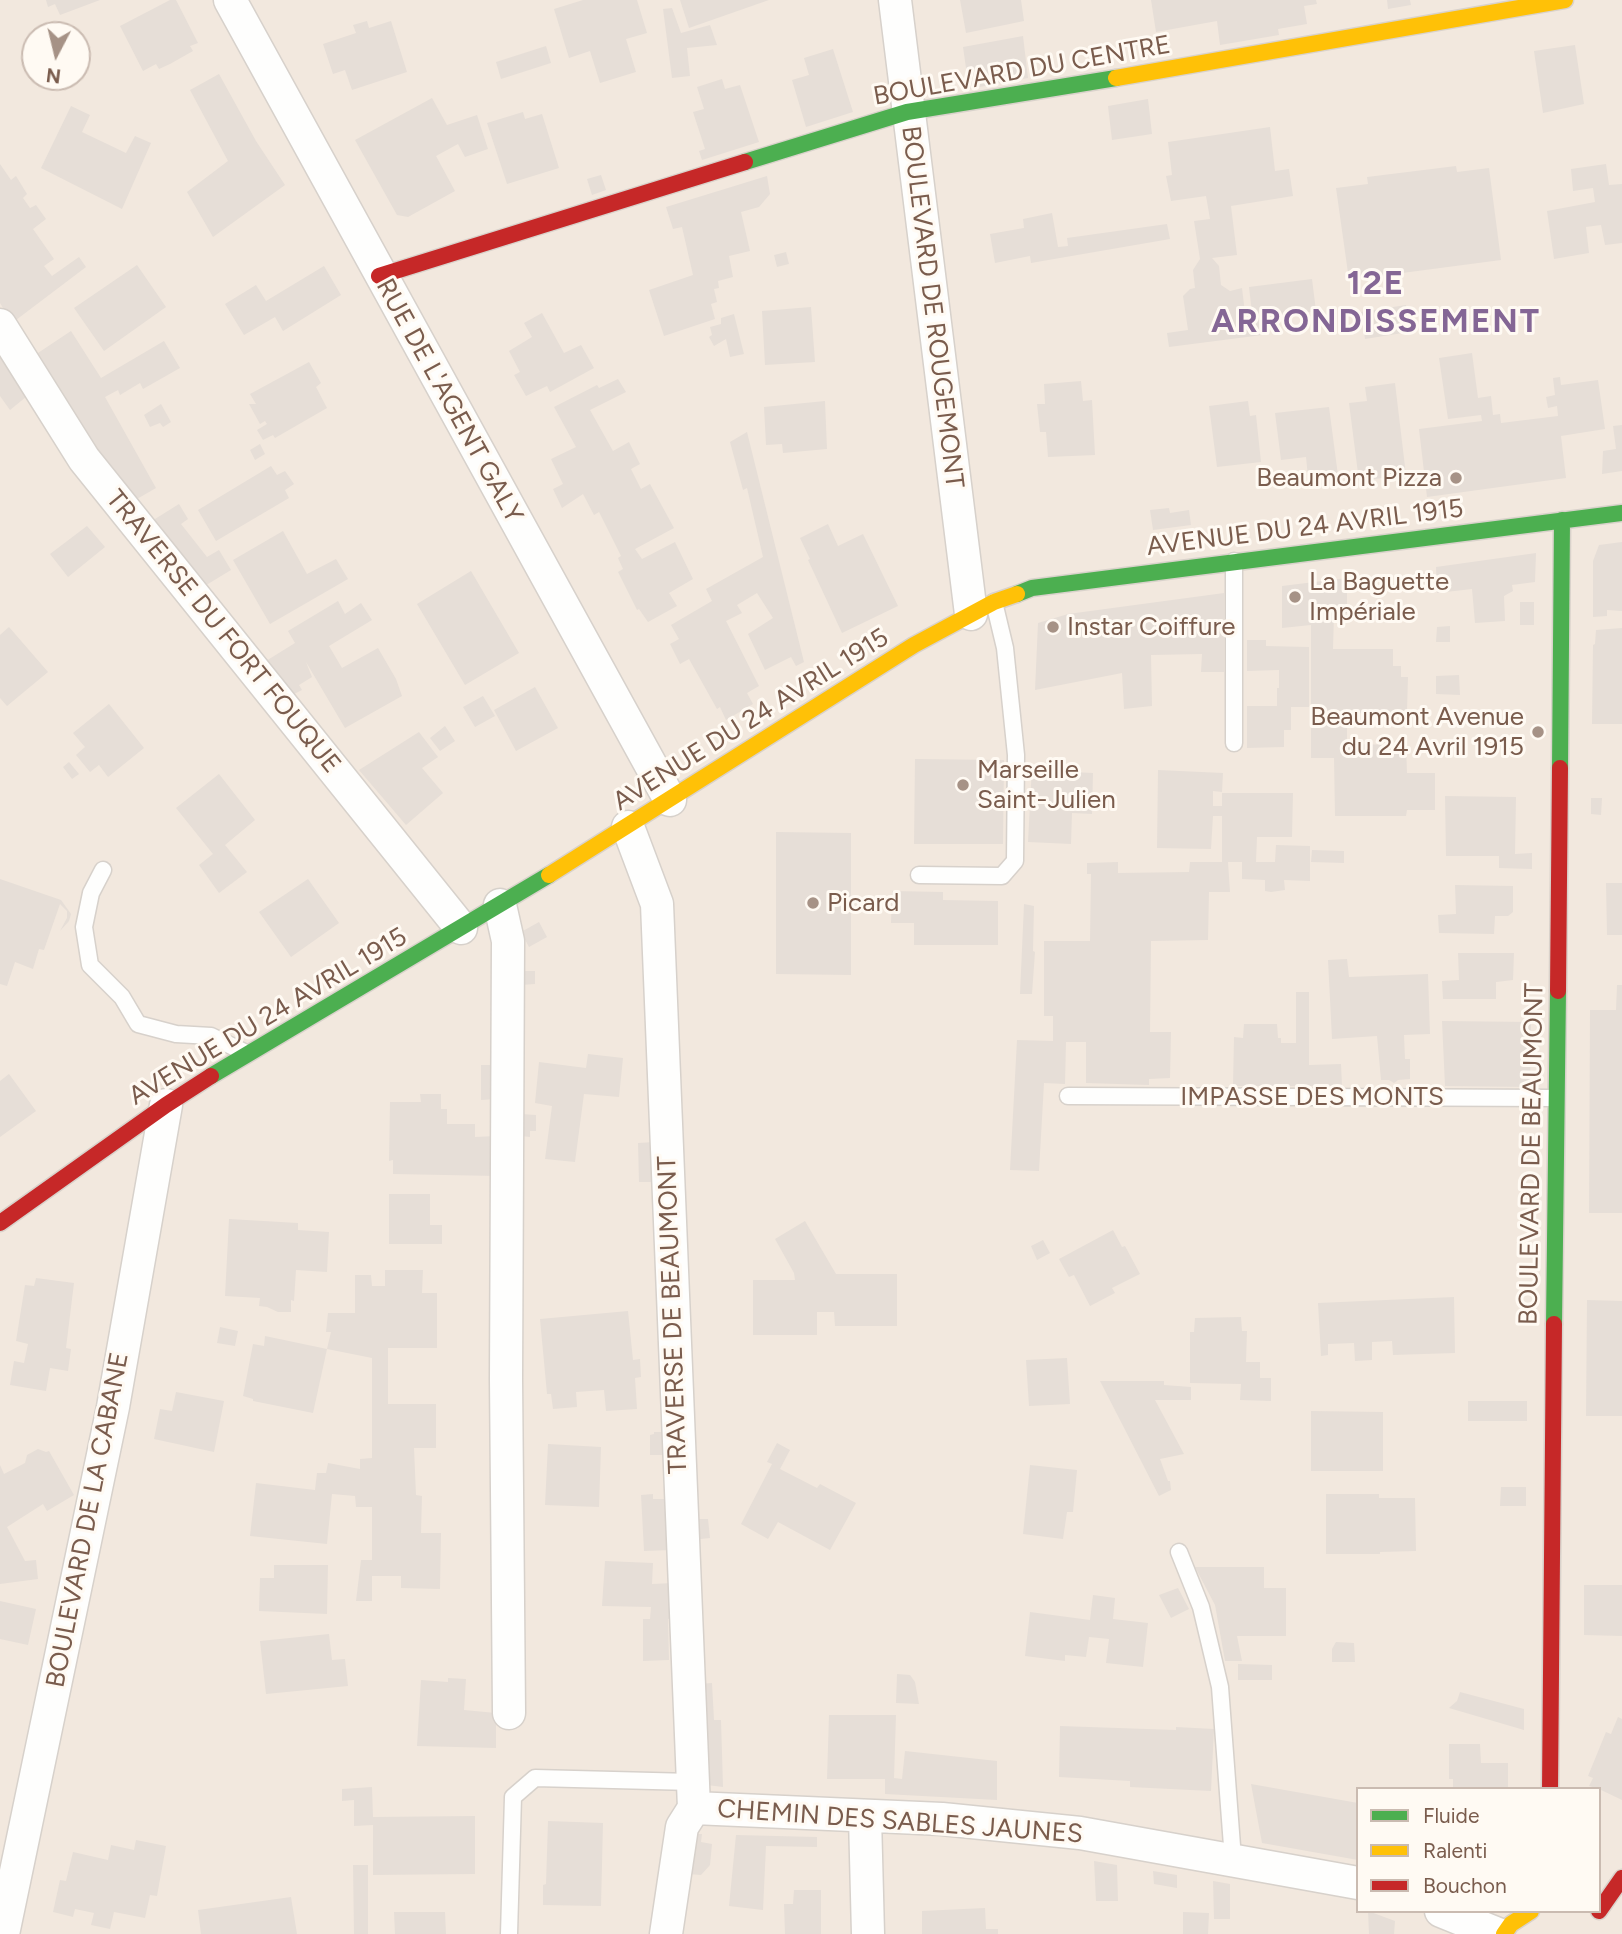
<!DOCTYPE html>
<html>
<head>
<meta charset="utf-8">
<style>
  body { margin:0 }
  #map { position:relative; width:1622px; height:1934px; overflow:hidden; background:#f9f5f0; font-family:Figtree,sans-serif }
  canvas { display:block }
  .legend { position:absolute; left:1356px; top:1787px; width:245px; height:126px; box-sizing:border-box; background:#fffaf3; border:2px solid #cabbb1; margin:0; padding:9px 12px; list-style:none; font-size:21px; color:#7a5c4d }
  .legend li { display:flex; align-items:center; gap:14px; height:35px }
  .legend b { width:35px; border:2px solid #cabbb1 }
  .north { position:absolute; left:21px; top:21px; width:70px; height:70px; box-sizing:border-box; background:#fffaf3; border:2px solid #cabbb1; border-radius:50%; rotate:187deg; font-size:19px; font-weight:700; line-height:28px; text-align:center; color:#7a5c4d }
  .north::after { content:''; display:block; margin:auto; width:24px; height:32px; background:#a69286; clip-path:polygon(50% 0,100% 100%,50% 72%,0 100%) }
</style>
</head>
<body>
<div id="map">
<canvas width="1622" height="1934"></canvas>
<ul class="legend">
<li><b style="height:9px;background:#4caf50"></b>Fluide</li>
<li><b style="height:9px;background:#ffc107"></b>Ralenti</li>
<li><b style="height:9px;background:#c62828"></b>Bouchon</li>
</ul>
<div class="north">N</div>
</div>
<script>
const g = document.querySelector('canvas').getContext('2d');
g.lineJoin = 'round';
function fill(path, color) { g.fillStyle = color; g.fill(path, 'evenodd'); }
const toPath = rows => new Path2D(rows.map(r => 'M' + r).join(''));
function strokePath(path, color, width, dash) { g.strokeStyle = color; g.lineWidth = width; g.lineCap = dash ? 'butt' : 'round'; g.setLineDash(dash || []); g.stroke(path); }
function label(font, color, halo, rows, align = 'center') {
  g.font = font + ' Figtree,sans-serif'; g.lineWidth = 6; g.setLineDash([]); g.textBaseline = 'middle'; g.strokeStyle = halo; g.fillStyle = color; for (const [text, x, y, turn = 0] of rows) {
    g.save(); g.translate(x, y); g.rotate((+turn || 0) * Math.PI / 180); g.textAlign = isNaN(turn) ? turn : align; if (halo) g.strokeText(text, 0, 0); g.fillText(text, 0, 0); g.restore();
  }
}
fill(toPath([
  [0,0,1622,0,1622,1934,0,1934],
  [35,35,77,35,77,77,35,77],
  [1358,1789,1599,1789,1599,1911,1358,1911]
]), '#f2e8de');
fill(toPath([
  [46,0,100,0,60,15,55,4,48,7],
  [170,0,176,0,198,43,190,46,193,51,170,64,159,69,156,64,143,71,120,26],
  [583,0,637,0,647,33,626,39,636,72,600,83,590,51,569,58,554,9],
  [680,0,769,0,689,28],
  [960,0,1021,0,1024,21,966,33],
  [1151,0,1316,0,1317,4,1304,6,1307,24,1278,29,1279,35,1220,45,1217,21,1156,32],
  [1387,0,1410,0,1411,5,1388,9],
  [672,8,681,33,710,25,717,45,687,48,690,76,672,78,663,9],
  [367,21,369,28,391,21,407,72,352,90,345,70,333,74,323,44,356,33,353,25],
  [1023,36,1028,78,969,89,963,47],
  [1575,45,1584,104,1543,113,1534,51],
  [546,46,551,63,501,79,496,62],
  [833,49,853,112,806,127,792,80,809,75,804,58],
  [219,74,256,141,285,185,213,237,187,192,228,161,190,90],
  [722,79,725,89,740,85,759,142,702,160,699,151,705,149,693,112,704,109,697,87],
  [432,98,447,125,477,115,488,149,465,157,458,144,436,156,455,191,408,217,397,215,355,140],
  [1148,99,1152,134,1112,140,1108,106],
  [71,106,90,115,82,132,126,153,135,136,151,143,122,209,41,168],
  [523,112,525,119,542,114,559,168,507,184,487,123],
  [1270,127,1275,171,1289,169,1293,196,1231,206,1237,255,1212,258,1219,266,1221,285,1230,291,1242,288,1246,322,1253,321,1249,287,1312,279,1316,311,1268,319,1270,334,1169,347,1167,333,1188,330,1183,296,1190,289,1195,288,1193,270,1200,259,1194,221,1210,219,1206,196,1171,201,1166,176,1172,175,1168,142],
  [0,164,11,180,16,176,27,194,23,198,30,208,36,205,46,219,33,229,54,259,44,266,52,276,79,257,86,267,12,323,0,303],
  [1606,164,1609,185,1622,184,1622,243,1605,245,1601,225,1586,227,1589,253,1554,259,1547,211,1595,202,1593,188,1573,191,1571,169],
  [1456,166,1457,172,1489,168,1501,260,1349,280,1336,188,1368,184,1367,177],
  [601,175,606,190,592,195,587,179],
  [767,176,770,194,759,207,741,212,750,251,729,256,733,277,718,281,719,288,714,289,717,302,711,304,715,319,664,336,649,290,693,275,682,227,673,229,666,207],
  [1052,213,1058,247,1068,246,1067,238,1167,224,1170,239,1031,263,1030,256,995,263,990,234,1024,228,1023,219],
  [786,252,789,264,777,267,774,255],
  [137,265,166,307,104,351,74,308],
  [324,266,341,295,283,331,275,317,244,335,225,304,256,285,266,301],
  [1406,305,1409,332,1365,339,1361,312],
  [811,307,815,362,765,365,762,311],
  [542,313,564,353,581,345,594,368,550,392,547,386,526,396,514,375,520,372,509,351,532,337,524,323],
  [734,314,744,354,730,357,726,339,714,346,709,337,712,335,710,327,721,324,721,318],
  [71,331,101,378,164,341,180,368,143,389,140,383,120,395,118,390,105,397,156,488,130,503,32,357],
  [0,342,32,392,10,410,0,396],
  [1472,353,1478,398,1491,396,1493,415,1500,414,1501,423,1558,416,1557,406,1548,408,1546,397,1555,395,1553,378,1560,377,1561,385,1598,380,1605,429,1561,436,1566,478,1427,497,1419,429,1482,421,1481,415,1448,419,1439,358],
  [309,362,321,383,316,387,327,408,275,438,273,435,263,440,257,430,267,424,265,421,260,424,249,404,256,404,250,394],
  [618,379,626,392,590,410,613,451,629,442,640,464,631,469,641,489,650,484,674,528,635,549,642,559,675,542,693,579,669,593,677,606,648,622,639,609,637,610,618,572,623,569,618,558,621,556,599,512,594,515,583,494,562,508,553,489,563,484,551,459,576,447,554,407,597,385,599,388],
  [1081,381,1083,401,1092,400,1095,455,1048,457,1046,432,1040,432,1037,404,1045,404,1044,384],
  [1395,383,1406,475,1359,481,1349,403,1367,401,1365,387],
  [825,401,827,449,783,453,782,444,766,445,764,407],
  [1248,401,1250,416,1256,415,1261,462,1217,467,1209,406],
  [161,404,171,422,163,427,160,423,150,427,144,415],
  [1329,407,1339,483,1309,487,1306,457,1281,460,1275,413],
  [1622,425,1622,471,1602,474,1603,451,1616,449,1613,426],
  [747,432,804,662,796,666,791,657,765,670,748,634,773,618,757,593,737,605,742,613,726,621,759,686,747,693,753,704,726,720,720,707,717,709,689,659,680,664,670,644,679,639,671,625,712,601,706,589,763,557,747,488,743,490,730,442],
  [260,444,265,454,255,460,250,450],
  [271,466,277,475,285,471,294,484,285,490,289,498,216,541,198,510],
  [179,504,188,519,181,524,207,557,219,550,231,570,203,587,147,524],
  [1169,508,1170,513,1189,510,1191,525,1153,530,1150,510],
  [828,524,838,546,863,534,898,606,842,633,808,560,810,559,800,538],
  [87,526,105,547,68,577,50,554],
  [283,531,307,574,336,559,348,579,270,624,233,560],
  [1622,542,1622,611,1607,610,1607,616,1593,617,1593,561,1599,545],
  [1536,553,1535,582,1512,585,1513,591,1504,596,1505,621,1475,623,1472,589,1437,593,1436,567],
  [471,571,519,653,465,685,417,604],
  [1347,578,1347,613,1334,615,1333,649,1393,649,1393,666,1401,666,1401,677,1408,677,1407,711,1401,712,1400,714,1347,713,1347,744,1406,745,1407,773,1435,773,1435,810,1407,810,1406,816,1335,816,1334,758,1311,758,1311,625,1282,628,1282,586],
  [1224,593,1224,672,1201,672,1202,654,1151,655,1152,706,1124,709,1122,673,1035,690,1038,623,1068,614],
  [338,601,345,614,361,603,372,620,329,646,342,668,378,648,396,679,402,696,345,728,306,662,312,677,299,685,302,690,294,694,266,661,295,643,288,631],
  [1520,602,1534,602,1534,625,1520,625],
  [1450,626,1450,642,1436,642,1437,627],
  [9,627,48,672,7,706,0,698,0,635],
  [1622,628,1622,724,1592,724,1593,645,1595,644,1596,630],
  [1247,640,1266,640,1266,646,1309,647,1309,707,1291,707,1291,730,1284,730,1284,747,1247,748,1247,706,1277,706,1277,688,1279,688,1279,670,1247,671],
  [1459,675,1460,695,1436,694,1436,676],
  [535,687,558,728,516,751,494,710],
  [483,696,495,716,475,727,463,707],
  [109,704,144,748,108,777,99,765,90,772,76,755,85,747,73,733],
  [445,726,455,741,440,751,430,738],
  [419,732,438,757,422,768,443,793,406,825,359,770],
  [915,759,1004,760,1003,844,914,844],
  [69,762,79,774,72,779,63,767],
  [1032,766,1051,767,1051,771,1093,773,1092,814,1072,813,1071,844,1028,842],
  [1158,770,1223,773,1222,792,1213,791,1213,806,1222,806,1222,793,1293,793,1292,837,1257,837,1256,862,1275,862,1276,845,1310,846,1310,881,1284,880,1285,890,1271,892,1265,891,1265,880,1242,879,1242,862,1228,862,1230,892,1209,892,1208,940,1151,941,1150,1032,1171,1032,1170,1078,1149,1079,1149,1085,1086,1083,1086,1042,1066,1042,1065,1084,1044,1083,1039,1171,1010,1170,1017,1040,1053,1041,1053,1016,1044,1016,1044,941,1090,941,1091,874,1087,874,1087,863,1118,862,1118,873,1189,872,1190,862,1222,862,1222,816,1213,816,1211,849,1157,848],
  [219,774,255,820,225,845,247,872,219,893,199,865,213,854,176,808],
  [1445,796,1516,797,1515,854,1532,853,1532,869,1499,868,1499,856,1446,856],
  [1591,798,1602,798,1601,815,1591,814],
  [776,832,851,833,851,975,776,974],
  [1312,850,1344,851,1344,863,1311,862],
  [0,879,61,900,71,914,69,921,60,931,67,918,67,911,60,904,44,950,39,949,33,969,15,962,7,986,0,984],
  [308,879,339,923,291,957,259,912],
  [1606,883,1622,883,1622,935,1607,935],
  [1455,885,1513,886,1513,912,1508,916,1495,916,1494,934,1439,933,1438,915,1456,914],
  [892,891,943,892,943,900,998,901,998,945,914,945,914,923,891,923],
  [1024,904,1034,906,1033,951,1035,952,1032,994,1020,994],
  [539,922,547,937,529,947,521,932],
  [1458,953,1514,953,1513,980,1496,982,1496,999,1443,999,1442,981,1459,980],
  [1347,959,1349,977,1428,974,1430,1034,1404,1035,1405,1059,1410,1059,1410,1079,1398,1080,1394,1083,1389,1080,1381,1080,1377,1036,1332,1039,1328,960],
  [521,971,535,971,535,984,521,985],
  [1617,985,1622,985,1622,1213,1589,1213,1590,1010,1616,1010],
  [1296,992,1309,992,1309,1065,1341,1064,1342,1086,1233,1086,1234,1037,1243,1038,1244,1024,1277,1024,1278,1038,1281,1038,1281,1043,1296,1043],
  [1442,1021,1531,1022,1530,1087,1445,1086],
  [588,1054,623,1058,619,1097,584,1094,575,1162,545,1159,552,1106,535,1103,539,1062,586,1068],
  [481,1065,496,1065,496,1099,481,1100],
  [9,1074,36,1111,0,1137,0,1081],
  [420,1094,441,1094,441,1109,447,1109,447,1124,475,1124,475,1137,496,1136,497,1176,393,1174,393,1160,389,1161,390,1102,421,1102],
  [521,1114,536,1115,536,1131,530,1131,530,1137,521,1136],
  [655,1142,656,1182,639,1182,638,1143],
  [389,1194,430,1194,430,1225,442,1225,442,1244,389,1244],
  [229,1219,298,1223,298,1230,329,1232,327,1272,296,1270,294,1301,291,1300,291,1312,278,1312,267,1307,259,1306,260,1298,225,1296],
  [805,1221,836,1274,897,1274,897,1326,835,1326,834,1312,817,1312,817,1335,753,1335,753,1280,795,1280,794,1273,775,1239],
  [1113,1230,1122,1247,1125,1246,1140,1274,1112,1288,1115,1293,1090,1306,1074,1275,1069,1277,1059,1259],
  [1043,1240,1050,1253,1037,1260,1031,1246],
  [385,1270,423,1270,422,1293,437,1293,437,1348,388,1348,388,1404,436,1404,436,1448,414,1448,416,1495,422,1496,421,1533,441,1533,440,1589,401,1588,401,1576,372,1576,372,1601,356,1601,361,1560,372,1560,372,1507,356,1507,355,1496,332,1494,327,1544,250,1536,256,1483,315,1490,317,1473,326,1473,328,1463,360,1469,360,1459,372,1458,372,1358,327,1349,331,1332,326,1332,328,1313,355,1313,355,1275,371,1275,372,1286,385,1286],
  [36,1278,74,1283,66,1348,71,1349,68,1371,50,1368,46,1391,10,1385,14,1361,24,1363,28,1344,16,1341,25,1285,34,1286],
  [1454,1297,1455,1353,1393,1355,1392,1341,1372,1342,1372,1360,1355,1361,1354,1343,1328,1344,1328,1355,1321,1356,1318,1303],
  [1587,1300,1622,1301,1622,1416,1586,1416],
  [628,1311,633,1360,640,1359,641,1377,635,1378,637,1409,606,1411,604,1390,576,1392,577,1407,553,1409,551,1394,547,1394,540,1319],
  [1241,1317,1242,1331,1247,1331,1246,1362,1260,1362,1260,1378,1271,1378,1271,1401,1240,1400,1241,1384,1190,1383,1190,1332,1194,1332,1195,1318],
  [220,1327,238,1331,235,1346,217,1343],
  [265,1336,327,1349,313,1413,253,1401,253,1399,243,1396,253,1344,264,1346],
  [1067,1358,1070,1404,1029,1406,1026,1360],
  [1100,1381,1164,1381,1164,1385,1191,1387,1191,1400,1155,1400,1184,1454,1160,1459,1168,1481,1170,1481,1171,1490,1159,1496],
  [176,1392,224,1401,214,1452,154,1439,160,1409,172,1411],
  [1468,1401,1527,1401,1527,1421,1468,1421],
  [1311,1411,1383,1412,1383,1471,1311,1471],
  [654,1432,666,1432,667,1455,650,1455,650,1435,654,1434],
  [777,1443,790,1450,780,1469,817,1488,820,1484,856,1503,830,1550,778,1522,768,1539,741,1524,772,1464,767,1462],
  [548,1444,601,1447,599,1507,545,1505],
  [38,1449,46,1452,49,1451,74,1495,47,1511,43,1504,7,1527,25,1561,36,1560,38,1579,0,1584,0,1465,4,1474,25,1463,27,1455],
  [1030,1465,1077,1470,1073,1512,1067,1512,1063,1539,1023,1534],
  [1501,1487,1526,1487,1526,1506,1500,1506],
  [653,1494,653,1499,669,1499,672,1550,644,1551,641,1495],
  [1326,1494,1379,1494,1379,1498,1415,1498,1416,1551,1380,1552,1380,1554,1326,1554],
  [691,1519,708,1519,710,1538,692,1540],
  [605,1561,653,1563,652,1584,673,1583,675,1618,668,1619,669,1660,643,1661,643,1619,650,1619,651,1607,602,1606],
  [274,1565,328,1565,327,1614,259,1611,260,1578,274,1578],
  [1195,1567,1264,1567,1264,1588,1286,1588,1286,1636,1237,1636,1242,1661,1225,1661,1215,1605],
  [1584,1585,1622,1585,1622,1636,1584,1635],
  [1178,1588,1189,1609,1171,1618,1159,1595],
  [1093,1595,1115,1598,1113,1619,1148,1623,1143,1667,1106,1663,1109,1639,1089,1637,1086,1657,1065,1655,1065,1661,1025,1656,1030,1612,1090,1620],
  [0,1601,36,1609,28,1645,0,1639],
  [329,1634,332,1660,345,1659,348,1686,266,1694,260,1641],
  [1336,1642,1354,1643,1355,1662,1332,1662,1332,1649],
  [1238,1664,1272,1665,1272,1680,1238,1680],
  [897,1674,910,1675,915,1682,919,1704,896,1703],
  [448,1678,466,1679,464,1710,496,1713,496,1748,417,1746,421,1680,448,1682],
  [712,1683,714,1720,721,1720,723,1787,707,1785,699,1684],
  [1460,1692,1524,1709,1524,1730,1449,1708,1457,1701],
  [829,1715,896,1715,894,1778,902,1779,905,1751,997,1761,997,1800,885,1794,885,1779,827,1779],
  [1618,1717,1622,1719,1622,1800,1599,1789,1589,1786,1593,1778,1588,1776,1606,1732,1611,1734],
  [1060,1726,1176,1730,1176,1727,1214,1729,1211,1791,1130,1787,1130,1781,1059,1777],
  [1449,1744,1480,1744,1481,1763,1508,1763,1508,1788,1453,1789,1453,1779,1449,1779],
  [1251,1784,1358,1803,1358,1860,1262,1843],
  [372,1787,373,1817,475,1816,475,1874,373,1875,373,1825,354,1826,354,1800,342,1801,342,1789],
  [548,1821,603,1823,601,1906,543,1905,543,1885,546,1884],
  [693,1834,702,1834,701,1842,712,1844,710,1865,701,1875,688,1874],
  [736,1835,817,1837,817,1847,766,1846,763,1910,729,1906],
  [136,1840,166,1846,157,1896,150,1895,145,1918,114,1912,110,1929,91,1925,94,1913,75,1909,73,1917,53,1912,60,1880,66,1881,73,1852,108,1860,111,1845,134,1850],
  [1094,1861,1117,1865,1118,1901,1096,1901],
  [353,1865,368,1865,368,1934,354,1934],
  [1153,1871,1177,1875,1177,1888,1154,1884],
  [1213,1881,1230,1884,1230,1919,1214,1919],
  [794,1890,821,1890,821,1934,785,1934,784,1904,793,1904],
  [291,1897,297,1934,201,1934,198,1910],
  [985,1908,986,1929,998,1929,998,1934,922,1934,922,1911],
  [1368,1911,1395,1921,1394,1934,1369,1934],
  [394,1912,445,1912,446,1934,395,1934],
  [1183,1912,1209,1913,1208,1934,1183,1934]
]), '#e6ded7');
const lane = toPath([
  [1234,743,1234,561],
  [103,870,91,893,84,927,90,965,122,997,138,1024,176,1034,211,1036,244,1052],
  [919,875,1002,876,1015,861,1016,755,1005,648,994,602],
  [1068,1096,1556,1098],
  [1179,1552,1201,1607,1220,1687,1233,1859],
  [509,1934,513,1797,535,1778,692,1782]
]);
const street = toPath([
  [230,0,670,800],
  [895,0,971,614],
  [0,325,84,459,461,928],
  [628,827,657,904,694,1808],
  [500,905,508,941,506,1379,509,1713],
  [694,1808,942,1819,1080,1833,1358,1883],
  [865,1817,868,1934],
  [1441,1911,1498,1934],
  [3,1934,113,1407,166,1105],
  [666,1934,682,1827,694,1808]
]);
const fast = toPath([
  [745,162,907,112,1116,78],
  [1017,594,1032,588,1622,513],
  [1560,768,1562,520],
  [211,1076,549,875],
  [1554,1324,1558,991]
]);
const slow = toPath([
  [1116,78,1565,0],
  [549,875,914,645,994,602,1017,594],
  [1504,1934,1511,1924,1531,1911]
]);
const jam = toPath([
  [379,276,745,162],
  [1558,991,1560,768],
  [0,1223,166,1105,211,1076],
  [1550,1789,1554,1324],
  [1599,1911,1622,1878]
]);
strokePath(lane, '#d7d1cb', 19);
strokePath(street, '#d7d1cb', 35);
strokePath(fast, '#d9d2cb', 19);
strokePath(slow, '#d9d2cb', 19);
strokePath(jam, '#d9d2cb', 19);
strokePath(lane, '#fefefd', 16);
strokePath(street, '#fefefd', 32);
strokePath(fast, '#4caf50', 16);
strokePath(slow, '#ffc107', 16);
strokePath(jam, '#c62828', 16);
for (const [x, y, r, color] of [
  [1456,478,7,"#a69286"],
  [1295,597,7,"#a69286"],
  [1053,627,7,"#a69286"],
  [1538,732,7,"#a69286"],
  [963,785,7,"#a69286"],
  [813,903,7,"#a69286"]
]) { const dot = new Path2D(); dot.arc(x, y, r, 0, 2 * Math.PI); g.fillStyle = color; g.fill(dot); strokePath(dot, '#fffaf3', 2.5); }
label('26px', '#7a5c4d', '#fffaf3', [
  ["BOULEVARD DU CENTRE",1022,71,-10],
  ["BOULEVARD DE ROUGEMONT",932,307,83],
  ["RUE DE L'AGENT GALY",449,401,61],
  ["AVENUE DU 24 AVRIL 1915",1305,528,-7],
  ["TRAVERSE DU FORT FOUQUE",223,632,51],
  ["AVENUE DU 24 AVRIL 1915",751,720,-32],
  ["AVENUE DU 24 AVRIL 1915",268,1017,-31],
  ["IMPASSE DES MONTS",1312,1097],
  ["BOULEVARD DE BEAUMONT",1532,1154,-89],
  ["TRAVERSE DE BEAUMONT",673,1315,-92],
  ["BOULEVARD DE LA CABANE",88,1520,-79],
  ["CHEMIN DES SABLES JAUNES",900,1822,4]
]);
label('26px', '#7a5c4d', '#fffaf3', [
  ["Beaumont Pizza",1442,478,"right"],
  ["La Baguette",1309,582],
  ["Impériale",1309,612],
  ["Instar Coiffure",1067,627],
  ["Beaumont Avenue",1524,717,"right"],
  ["du 24 Avril 1915",1524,747,"right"],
  ["Marseille",977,770],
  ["Saint-Julien",977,800],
  ["Picard",827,903]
], 'left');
g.letterSpacing = '2px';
label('bold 33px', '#846695', '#fffaf3', [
  ["12E",1376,284],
  ["ARRONDISSEMENT",1376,322]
]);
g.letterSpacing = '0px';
</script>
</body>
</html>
